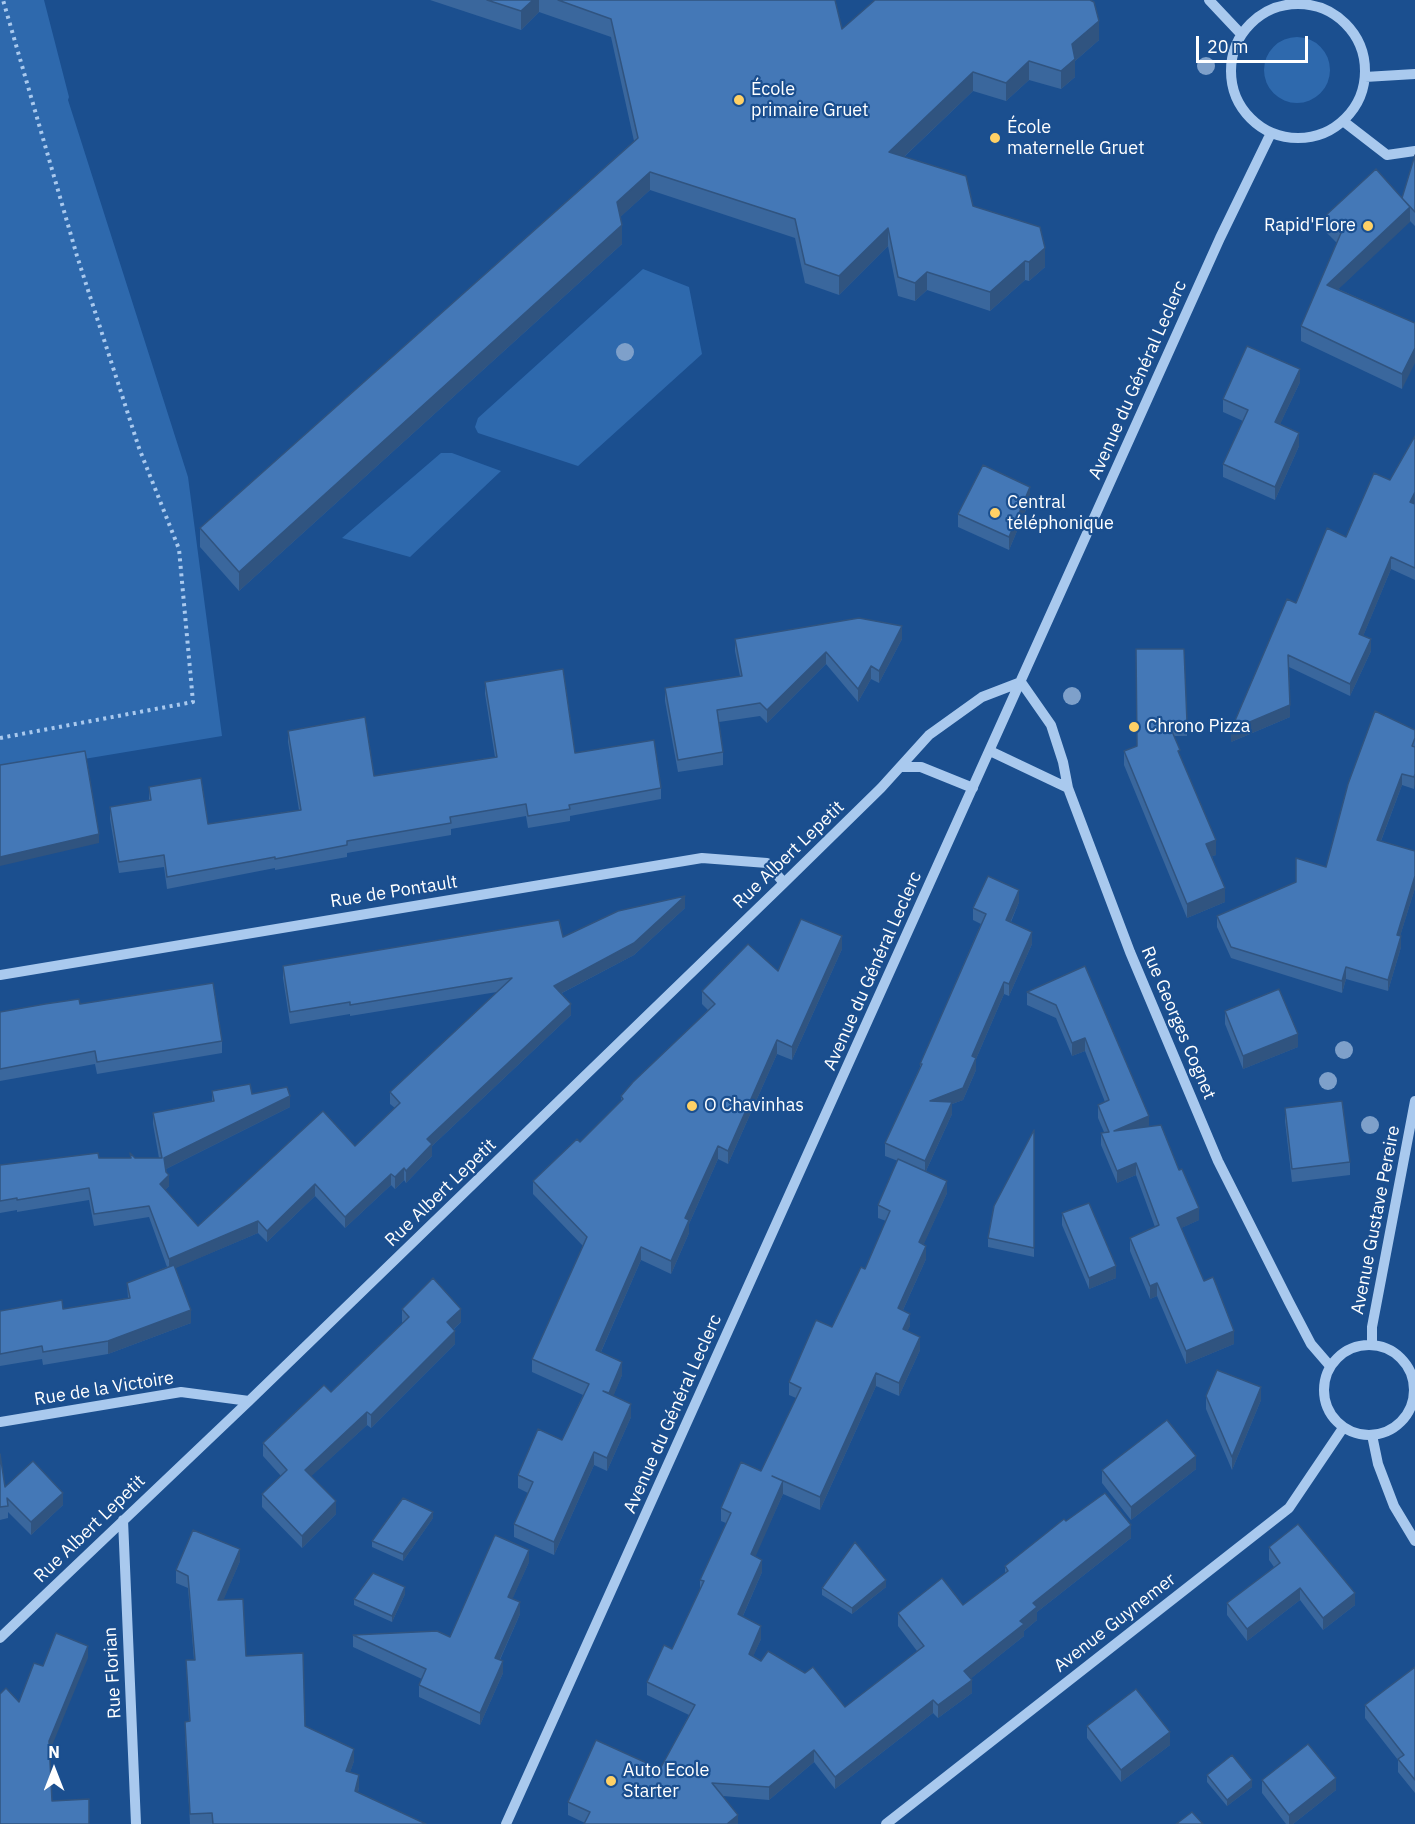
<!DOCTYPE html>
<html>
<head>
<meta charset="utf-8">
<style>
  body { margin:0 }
  #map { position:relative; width:1415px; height:1824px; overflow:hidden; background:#1b4f8f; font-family:"IBM Plex Sans",sans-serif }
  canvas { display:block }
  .north { position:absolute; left:24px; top:1740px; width:60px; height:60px; -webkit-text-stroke:4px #1b4f8f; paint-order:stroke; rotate:0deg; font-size:16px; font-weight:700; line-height:24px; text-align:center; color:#fff }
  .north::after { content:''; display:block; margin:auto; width:21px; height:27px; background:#fff; clip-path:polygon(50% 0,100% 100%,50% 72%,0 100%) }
  .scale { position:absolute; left:1196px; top:36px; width:112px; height:27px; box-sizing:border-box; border:3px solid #fff; border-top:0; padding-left:8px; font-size:18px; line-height:21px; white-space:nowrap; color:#fff; -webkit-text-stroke:4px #1b4f8f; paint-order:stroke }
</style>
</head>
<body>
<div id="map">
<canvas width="1415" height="1824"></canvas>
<div class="north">N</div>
<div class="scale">20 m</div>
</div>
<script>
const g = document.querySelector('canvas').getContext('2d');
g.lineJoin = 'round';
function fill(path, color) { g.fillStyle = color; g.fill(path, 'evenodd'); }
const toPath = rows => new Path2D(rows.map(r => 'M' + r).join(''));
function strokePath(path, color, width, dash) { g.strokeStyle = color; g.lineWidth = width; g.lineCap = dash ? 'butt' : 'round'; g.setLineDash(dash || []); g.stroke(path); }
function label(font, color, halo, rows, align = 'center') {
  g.font = font + ' "IBM Plex Sans",sans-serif'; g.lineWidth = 4.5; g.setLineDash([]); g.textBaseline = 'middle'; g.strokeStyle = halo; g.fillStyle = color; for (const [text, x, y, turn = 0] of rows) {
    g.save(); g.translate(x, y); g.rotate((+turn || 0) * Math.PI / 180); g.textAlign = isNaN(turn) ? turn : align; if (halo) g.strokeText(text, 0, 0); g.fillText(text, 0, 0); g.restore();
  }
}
fill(toPath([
  [0,0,44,0,69,97,68,100,188,477,222,736,0,773],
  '1264 70a33 33 0 1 1 66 0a33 33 0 1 1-66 0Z',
  [643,269,689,287,702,354,578,466,478,433,475,427,478,418],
  [441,453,452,453,501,471,410,557,342,538]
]), '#2e69ad');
strokePath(toPath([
  [0,738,193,702,179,549,139,448,77,256,3,0]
]), '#a9c9ee', 4, [3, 4.5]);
strokePath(toPath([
  [1209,0,1241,34],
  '1231 71a67 67 0 1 1 134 0a67 67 0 1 1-134 0Z',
  [1365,77,1415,74],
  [1343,121,1387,155,1415,151],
  [1021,682,1051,725,1063,762,1068,788,1130,952,1218,1161,1289,1302,1311,1344,1330,1366],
  [990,751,1068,788],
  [900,767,921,767,973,788],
  [0,975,702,858,767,863,784,883],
  '1324 1390a45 45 0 1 1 90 0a45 45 0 1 1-90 0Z',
  [1372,1345,1372,1327,1415,1101],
  [0,1422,181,1392,249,1401],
  [1372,1435,1378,1464,1394,1506,1415,1541],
  [123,1520,136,1824],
  [0,1638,249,1401,784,883,881,788,929,735,982,697,1021,682],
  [506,1824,1220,238,1271,133],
  [886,1824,1289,1508,1343,1428]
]), '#a9c9ee', 10);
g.fillStyle = '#7ea0ca';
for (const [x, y] of [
  [1206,66],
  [625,352],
  [1072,696],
  [1344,1050],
  [1328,1081],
  [1370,1125]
]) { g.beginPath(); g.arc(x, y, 9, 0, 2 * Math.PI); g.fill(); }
fill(toPath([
  [430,0,835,0,842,29,1099,40,1075,61,1075,77,1061,89,1029,80,1006,101,973,91,904,157,973,206,1045,267,1029,281,1025,280,990,311,927,290,915,301,898,296,888,246,839,295,805,283,795,238,650,190,620,217,622,244,239,591,200,547,200,528,634,141,611,37,539,12,521,30],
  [1415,155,1415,226,1410,221,1338,289,1415,323,1402,389,1301,341,1301,326,1337,243,1325,231,1325,216,1402,198],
  [1300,382,1280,424,1299,446,1275,500,1223,477,1223,464,1243,421,1223,412,1223,399],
  [1415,436,1415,580,1391,569,1363,636,1371,651,1350,696,1289,667,1290,717,1231,742,1296,603,1390,480],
  [1030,500,1009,550,958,527,958,514],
  [735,639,902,639,879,683,871,679,858,702,826,664,767,723,760,716,719,722,723,752,723,765,678,772,665,701,665,688,740,676,735,651],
  [1136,649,1187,722,1187,736,1174,736,1180,756,1216,855,1212,856,1225,902,1187,918,1124,765,1124,751,1137,746],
  [485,682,575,753,661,788,661,799,570,816,570,821,528,828,526,816,451,829,451,835,347,853,347,857,275,870,275,868,167,889,164,867,119,873,110,819,110,807,149,801,149,787,208,824,299,810,288,742,288,731,374,776,495,757,485,694],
  [1415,730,1414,789,1402,785,1381,841,1415,888,1400,936,1401,947,1388,991,1346,979,1342,993,1231,958,1217,927,1217,916,1296,882,1326,867],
  [1019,902,1011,922,1032,944,1009,996,1004,994,976,1059,976,1070,963,1100,952,1104,952,1114,926,1171,947,1193,923,1245,926,1259,903,1310,910,1326,907,1331,920,1350,899,1396,876,1386,820,1510,783,1494,755,1556,762,1572,743,1616,761,1639,753,1656,845,1707,917,1651,898,1626,898,1613,963,1605,1005,1574,1005,1566,1066,1521,1131,1538,1037,1612,1037,1620,1024,1631,1024,1636,970,1679,972,1693,938,1718,933,1713,835,1789,814,1762,769,1800,723,1796,738,1824,585,1823,568,1815,568,1802,660,1769,689,1715,647,1695,647,1682,672,1649,700,1589,700,1580,726,1523,721,1521,721,1508,761,1471,796,1398,789,1395,789,1382,832,1327,865,1269,886,1221,878,1218,878,1205,898,1161,885,1156,885,1143,920,1067,920,1064,981,924,973,920,973,908],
  [685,908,634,955,562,993,571,1015,432,1146,432,1156,406,1183,404,1180,395,1189,391,1185,345,1228,315,1196,267,1242,258,1233,175,1268,191,1323,108,1354,43,1365,42,1359,0,1366,0,1311,63,1309,128,1298,127,1283,167,1267,149,1217,94,1226,89,1200,17,1212,17,1210,0,1213,0,1165,99,1158,130,1158,130,1153,135,1158,159,1158,153,1124,153,1113,212,1101,212,1091,252,1094,290,1107,166,1169,169,1186,165,1190,198,1226,355,1146,395,1108,390,1104,390,1092,497,992,350,1016,350,1014,290,1024,283,978,283,966,563,937],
  [842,949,792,1060,777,1054,728,1164,718,1159,689,1224,689,1233,671,1274,641,1260,601,1352,622,1375,613,1396,631,1417,607,1471,594,1465,554,1555,514,1537,514,1524,528,1493,518,1488,518,1475,562,1440,583,1395,532,1372,532,1359,583,1246,533,1194,533,1181,580,1142,621,1101,621,1096,708,1010,702,1004,702,991,778,971],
  [1085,966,1149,1126,1199,1220,1181,1228,1204,1281,1234,1344,1186,1364,1157,1296,1150,1299,1130,1251,1130,1238,1155,1227,1136,1175,1117,1183,1101,1145,1101,1133,1104,1132,1098,1118,1098,1105,1105,1102,1085,1051,1072,1056,1056,1018,1027,1005,1027,992],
  [80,1004,222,1041,222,1053,97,1074,95,1064,0,1081,0,1012],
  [1225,1011,1298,1047,1243,1069,1225,1024],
  [1285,1108,1350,1162,1350,1175,1292,1182,1285,1121],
  [1034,1139,1034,1257,988,1247,988,1238],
  [1062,1213,1116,1278,1089,1289,1062,1225],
  [402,1309,461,1322,454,1329,455,1344,371,1428,367,1425,311,1476,336,1514,302,1548,262,1507,262,1494,281,1476,263,1456,263,1443,331,1392,403,1323,402,1322],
  [1206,1396,1261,1400,1232,1470,1206,1409],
  [0,1454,5,1487,63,1505,31,1535,8,1512,8,1518,0,1520],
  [1196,1469,1131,1520,1102,1483,1102,1470],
  [433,1518,403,1561,372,1547,372,1541],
  [1269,1547,1355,1605,1323,1630,1300,1600,1247,1641,1227,1615,1227,1603,1274,1567,1269,1560],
  [240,1561,223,1600,246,1656,305,1726,354,1761,350,1772,359,1787,358,1792,426,1824,190,1824,185,1734,185,1722,189,1721,186,1660,194,1660,188,1588,176,1583,176,1570],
  [529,1562,512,1599,520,1614,500,1660,503,1673,480,1725,419,1697,419,1685,422,1679,353,1647,353,1635,450,1637],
  [886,1587,852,1614,822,1595,822,1588],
  [405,1594,392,1622,354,1605,354,1599],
  [1415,1667,1415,1793,1398,1772,1398,1760,1365,1718,1365,1705],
  [1087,1726,1170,1745,1121,1782,1087,1738],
  [1207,1775,1252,1787,1227,1806,1207,1782],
  [1262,1780,1336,1790,1293,1824,1286,1824,1262,1793]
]), '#3a679d');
fill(toPath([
  [533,0,539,0,539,12,521,30,521,11],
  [1099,21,1099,40,1075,61,1075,77,1061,89,1061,71,1072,44],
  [1029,61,1029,80,1006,101,1006,83],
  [973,72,973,91,889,171,889,152],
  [650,172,650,190,617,220,617,202],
  [1410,207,1410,222,1327,300,1327,285],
  [622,225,622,244,239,591,239,572],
  [888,228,888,246,839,295,839,276],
  [1045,248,1045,267,1029,281,1029,262],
  [1025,261,1025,280,990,311,990,292],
  [927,272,927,290,915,301,915,283],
  [1415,348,1415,363,1402,389,1402,374],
  [1300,369,1300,382,1275,435,1275,422],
  [1299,433,1299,446,1275,500,1275,487],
  [1030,487,1030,500,1009,550,1009,537],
  [1415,492,1415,504,1410,502],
  [1391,557,1391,569,1359,646,1359,634],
  [902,626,902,639,879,683,879,671],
  [1371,639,1371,651,1350,696,1350,684],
  [826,652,826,664,767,723,767,710],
  [871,666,871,679,858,702,858,689],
  [1290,705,1290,717,1231,742,1231,730],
  [1402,774,1402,785,1377,851,1377,840],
  [1415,774,1415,785,1414,789,1414,777],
  [99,834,99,843,0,866,0,857],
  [1216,840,1216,855,1206,858,1206,844],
  [1415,876,1415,888,1397,946,1397,935],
  [1225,888,1225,902,1187,918,1187,904],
  [1019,890,1019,902,1006,932,1006,920],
  [685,896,685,908,634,955,554,997,554,986],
  [1032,932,1032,944,1009,996,1009,984],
  [842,936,842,949,792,1060,792,1047],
  [1401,936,1401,947,1388,991,1388,980],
  [1346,967,1346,979,1342,993,1342,981],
  [1004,982,1004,994,976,1059,976,1070,963,1100,952,1104,952,1114,925,1173,925,1161,930,1101,972,1056],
  [571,1004,571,1015,432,1146,432,1156,406,1183,406,1171,427,1139],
  [1298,1034,1298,1047,1243,1069,1243,1056],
  [1085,1038,1085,1051,1072,1056,1072,1043],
  [777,1040,777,1054,728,1164,728,1151],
  [290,1096,290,1107,164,1170,164,1158],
  [1149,1116,1149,1128,1114,1131],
  [718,1146,718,1159,689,1224,689,1233,671,1274,671,1261,685,1218],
  [1136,1163,1136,1175,1117,1183,1117,1171],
  [404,1168,404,1180,395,1189,395,1177],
  [391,1174,391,1185,345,1228,345,1217],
  [169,1175,169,1186,160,1196,160,1184],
  [947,1181,947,1193,919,1255,919,1242],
  [315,1184,315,1196,267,1242,267,1231],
  [1199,1208,1199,1220,1177,1230,1177,1218],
  [258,1221,258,1233,169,1271,169,1259],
  [926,1246,926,1259,898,1321,898,1308],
  [641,1247,641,1260,596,1363,596,1350],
  [1116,1266,1116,1278,1089,1289,1089,1278],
  [1157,1283,1157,1296,1150,1299,1150,1286],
  [461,1309,461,1322,447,1335,447,1322],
  [191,1310,191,1323,108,1354,108,1341],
  [910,1314,910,1326,903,1341,903,1329],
  [455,1331,455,1344,371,1428,371,1415],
  [1234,1331,1234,1344,1186,1364,1186,1351],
  [920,1337,920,1350,899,1396,899,1383],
  [622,1362,622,1375,609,1407,609,1393],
  [876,1373,876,1386,820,1510,820,1497],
  [1261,1387,1261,1400,1232,1470,1232,1457],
  [631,1404,631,1417,607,1471,607,1458],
  [367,1412,367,1425,305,1482,305,1470],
  [594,1452,594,1465,554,1555,554,1542],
  [1196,1456,1196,1469,1131,1520,1131,1507],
  [783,1481,783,1494,751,1567,751,1554],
  [63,1493,63,1505,31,1535,31,1522],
  [336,1501,336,1514,302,1548,302,1536],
  [433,1512,433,1518,403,1561,403,1554],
  [1131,1525,1131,1538,1037,1612,1037,1620,1024,1631,1024,1636,964,1684,964,1671,1020,1621,1033,1603],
  [240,1549,240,1561,218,1613,218,1600],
  [529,1550,529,1562,508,1609,508,1597],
  [762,1560,762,1572,738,1627,738,1614],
  [886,1580,886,1587,852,1614,852,1608],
  [405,1587,405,1594,392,1622,392,1616],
  [1300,1588,1300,1600,1247,1641,1247,1629],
  [1355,1593,1355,1605,1323,1630,1323,1618],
  [520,1602,520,1614,495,1670,495,1658],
  [761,1626,761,1639,749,1666,749,1654],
  [88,1646,88,1658,49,1753,49,1741],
  [503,1661,503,1673,480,1725,480,1713],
  [972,1680,972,1693,938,1718,938,1705],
  [933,1700,933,1713,835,1789,835,1777],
  [1170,1732,1170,1745,1121,1782,1121,1770],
  [354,1749,354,1761,346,1784,346,1771],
  [814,1750,814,1762,769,1800,769,1787],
  [359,1775,359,1787,355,1803,355,1791],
  [1336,1778,1336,1790,1293,1824,1289,1824,1289,1815],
  [1252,1780,1252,1787,1227,1806,1227,1800],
  [738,1815,738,1824,727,1824]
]), '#305480');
const building = toPath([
  [487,0,533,0,521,11,487,0],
  [558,0,835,0,842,29,875,0,1090,0,1094,2,1099,21,1072,44,1075,59,1061,71,1029,61,1006,83,973,72,889,152,966,176,973,206,1040,227,1045,248,1029,262,1025,261,990,292,927,272,915,283,898,277,888,228,839,276,805,264,795,219,650,172,617,202,622,225,239,572,200,528,638,138,611,19,558,0],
  [1415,155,1415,212,1402,198,1415,155],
  [1376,169,1410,207,1327,285,1415,323,1415,348,1402,374,1301,326,1341,233,1325,216,1376,169],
  [1247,346,1300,369,1275,422,1299,433,1275,487,1223,464,1248,410,1223,399,1247,346],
  [1415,436,1415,492,1410,502,1415,504,1415,568,1391,557,1359,634,1371,639,1350,684,1288,655,1290,705,1231,730,1287,599,1296,603,1327,528,1346,537,1374,473,1390,480,1415,436],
  [983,465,1030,487,1009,537,958,514,983,465],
  [859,618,902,626,879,671,871,666,858,689,826,652,767,710,760,703,717,710,723,752,678,760,665,688,742,676,735,639,859,618],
  [1136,649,1184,649,1187,722,1168,722,1180,750,1178,751,1216,840,1206,844,1225,888,1187,904,1124,751,1137,746,1136,649],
  [563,669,575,753,654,740,661,788,569,805,570,809,528,816,526,804,450,817,451,823,347,841,347,845,275,859,275,857,167,877,164,855,119,862,110,807,151,800,149,787,201,778,208,824,301,810,288,731,365,717,374,776,497,757,485,682,563,669],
  [1375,711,1415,730,1415,738,1412,746,1415,747,1415,774,1414,777,1402,774,1377,840,1415,851,1415,876,1397,935,1401,936,1388,980,1346,967,1342,981,1231,947,1217,916,1296,882,1296,858,1326,867,1348,784,1375,711],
  [85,751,99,834,0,857,0,765,85,751],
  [988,876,1019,890,1006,920,1032,932,1009,984,1004,982,972,1056,976,1058,963,1088,930,1101,952,1102,925,1161,885,1143,922,1064,920,1064,986,914,973,908,988,876],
  [685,896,634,943,554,986,571,1004,427,1139,432,1144,406,1171,404,1168,395,1177,391,1174,345,1217,315,1184,267,1231,258,1221,169,1259,149,1206,94,1214,89,1188,17,1200,17,1198,0,1201,0,1165,98,1153,99,1158,131,1158,130,1153,135,1158,162,1158,153,1113,214,1101,212,1091,250,1084,252,1094,287,1087,290,1096,164,1158,166,1172,169,1175,160,1184,198,1226,323,1111,355,1146,400,1103,390,1092,512,978,350,1005,350,1002,290,1012,283,966,559,920,563,937,618,911,685,896],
  [801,919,842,936,792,1047,777,1040,728,1151,718,1146,685,1218,689,1220,671,1261,641,1247,596,1350,622,1362,609,1393,603,1391,631,1404,607,1458,594,1452,554,1542,514,1524,533,1482,518,1475,538,1429,562,1440,589,1384,532,1359,587,1237,533,1181,577,1139,580,1142,623,1099,621,1096,633,1082,715,1004,702,991,748,944,778,971,801,919],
  [1085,966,1149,1116,1114,1131,1161,1125,1179,1170,1182,1169,1199,1208,1177,1218,1204,1281,1213,1277,1234,1331,1186,1351,1157,1283,1150,1286,1130,1238,1159,1225,1136,1163,1117,1171,1101,1133,1109,1132,1098,1105,1109,1100,1085,1038,1072,1043,1056,1005,1027,992,1085,966],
  [213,983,222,1041,97,1062,95,1051,0,1069,0,1012,45,1004,79,999,80,1004,213,983],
  [1279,989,1298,1034,1243,1056,1225,1011,1279,989],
  [1342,1101,1350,1162,1292,1169,1285,1108,1342,1101],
  [1034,1130,1034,1248,988,1238,994,1206,1034,1130],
  [898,1159,947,1181,919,1242,926,1246,898,1308,910,1314,903,1329,920,1337,899,1383,876,1373,820,1497,772,1476,783,1481,751,1554,762,1560,738,1614,761,1626,749,1654,761,1661,768,1651,805,1673,813,1667,845,1707,924,1646,898,1613,942,1578,963,1605,1008,1571,1005,1566,1064,1519,1066,1521,1105,1493,1131,1525,1033,1603,1037,1607,1020,1621,1024,1624,964,1671,972,1680,938,1705,933,1700,835,1777,814,1750,769,1787,712,1783,738,1815,727,1824,584,1824,590,1812,568,1802,596,1740,660,1769,695,1705,647,1682,664,1645,672,1649,704,1581,700,1580,731,1513,721,1508,741,1462,761,1471,801,1388,789,1382,816,1320,832,1327,861,1267,865,1269,890,1211,878,1205,898,1159],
  [1089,1203,1116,1266,1089,1278,1062,1213,1089,1203],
  [174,1265,191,1310,108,1341,43,1352,42,1346,0,1354,0,1311,62,1300,63,1309,130,1298,127,1283,174,1265],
  [433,1278,461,1309,447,1322,455,1331,371,1415,367,1412,305,1470,336,1501,302,1536,262,1494,287,1470,263,1443,324,1385,331,1392,409,1317,402,1309,433,1278],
  [1217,1370,1261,1387,1232,1457,1206,1396,1217,1370],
  [1167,1420,1196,1456,1131,1507,1102,1470,1167,1420],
  [0,1454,5,1487,33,1461,63,1493,31,1522,7,1498,8,1506,0,1507,0,1454],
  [403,1498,433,1512,403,1554,372,1541,403,1498],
  [1298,1524,1355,1593,1323,1618,1300,1588,1247,1629,1227,1603,1280,1563,1269,1547,1298,1524],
  [193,1530,240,1549,218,1600,243,1599,246,1656,303,1653,305,1726,354,1749,346,1771,359,1775,355,1791,426,1824,213,1824,212,1813,190,1814,185,1722,190,1721,186,1660,195,1660,188,1576,176,1570,193,1530],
  [495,1535,529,1550,508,1597,520,1602,495,1658,503,1661,480,1713,419,1685,426,1669,353,1635,437,1631,450,1637,495,1535],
  [855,1542,886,1580,852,1608,822,1588,855,1542],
  [373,1573,405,1587,392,1616,354,1599,373,1573],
  [56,1633,88,1646,49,1741,52,1801,89,1799,89,1824,0,1824,0,1694,6,1688,19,1702,34,1663,43,1666,56,1633],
  [1415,1667,1415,1780,1398,1759,1404,1755,1365,1705,1415,1667],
  [1136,1689,1170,1732,1121,1770,1087,1726,1136,1689],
  [1308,1744,1336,1778,1289,1815,1262,1780,1308,1744],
  [1232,1755,1252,1780,1227,1800,1207,1775,1232,1755],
  [1192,1812,1203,1824,1176,1824,1192,1812]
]);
fill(building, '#4478b7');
strokePath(building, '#305480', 1.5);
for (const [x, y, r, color] of [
  [739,100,6,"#ffd166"],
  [995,138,6,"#ffd166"],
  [1368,226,6,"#ffd166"],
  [995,513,6,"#ffd166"],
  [1134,727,6,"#ffd166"],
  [692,1106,6,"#ffd166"],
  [611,1781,6,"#ffd166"]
]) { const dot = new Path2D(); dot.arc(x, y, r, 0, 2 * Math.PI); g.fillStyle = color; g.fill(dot); strokePath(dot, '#1b4f8f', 2); }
label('18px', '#fff', '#1b4f8f', [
  ["École",751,90],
  ["primaire Gruet",751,111],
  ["École",1007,128],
  ["maternelle Gruet",1007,149],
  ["Rapid'Flore",1356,226,"right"],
  ["Central",1007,503],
  ["téléphonique",1007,524],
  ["Chrono Pizza",1146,727],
  ["O Chavinhas",704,1106],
  ["Auto Ecole",623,1771],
  ["Starter",623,1792]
], 'left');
label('18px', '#fff', '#1b4f8f', [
  ["Avenue du Général Leclerc",1138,380,-66],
  ["Rue Albert Lepetit",789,855,-44],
  ["Rue de Pontault",394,892,-9],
  ["Avenue du Général Leclerc",873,971,-66],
  ["Rue Georges Cognet",1178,1023,67],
  ["Rue Albert Lepetit",441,1193,-44],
  ["Avenue Gustave Pereire",1376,1220,-79],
  ["Rue de la Victoire",104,1389,-9],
  ["Avenue du Général Leclerc",673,1414,-66],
  ["Rue Albert Lepetit",90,1529,-44],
  ["Avenue Guynemer",1115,1623,-38],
  ["Rue Florian",113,1673,-93]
]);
</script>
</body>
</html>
